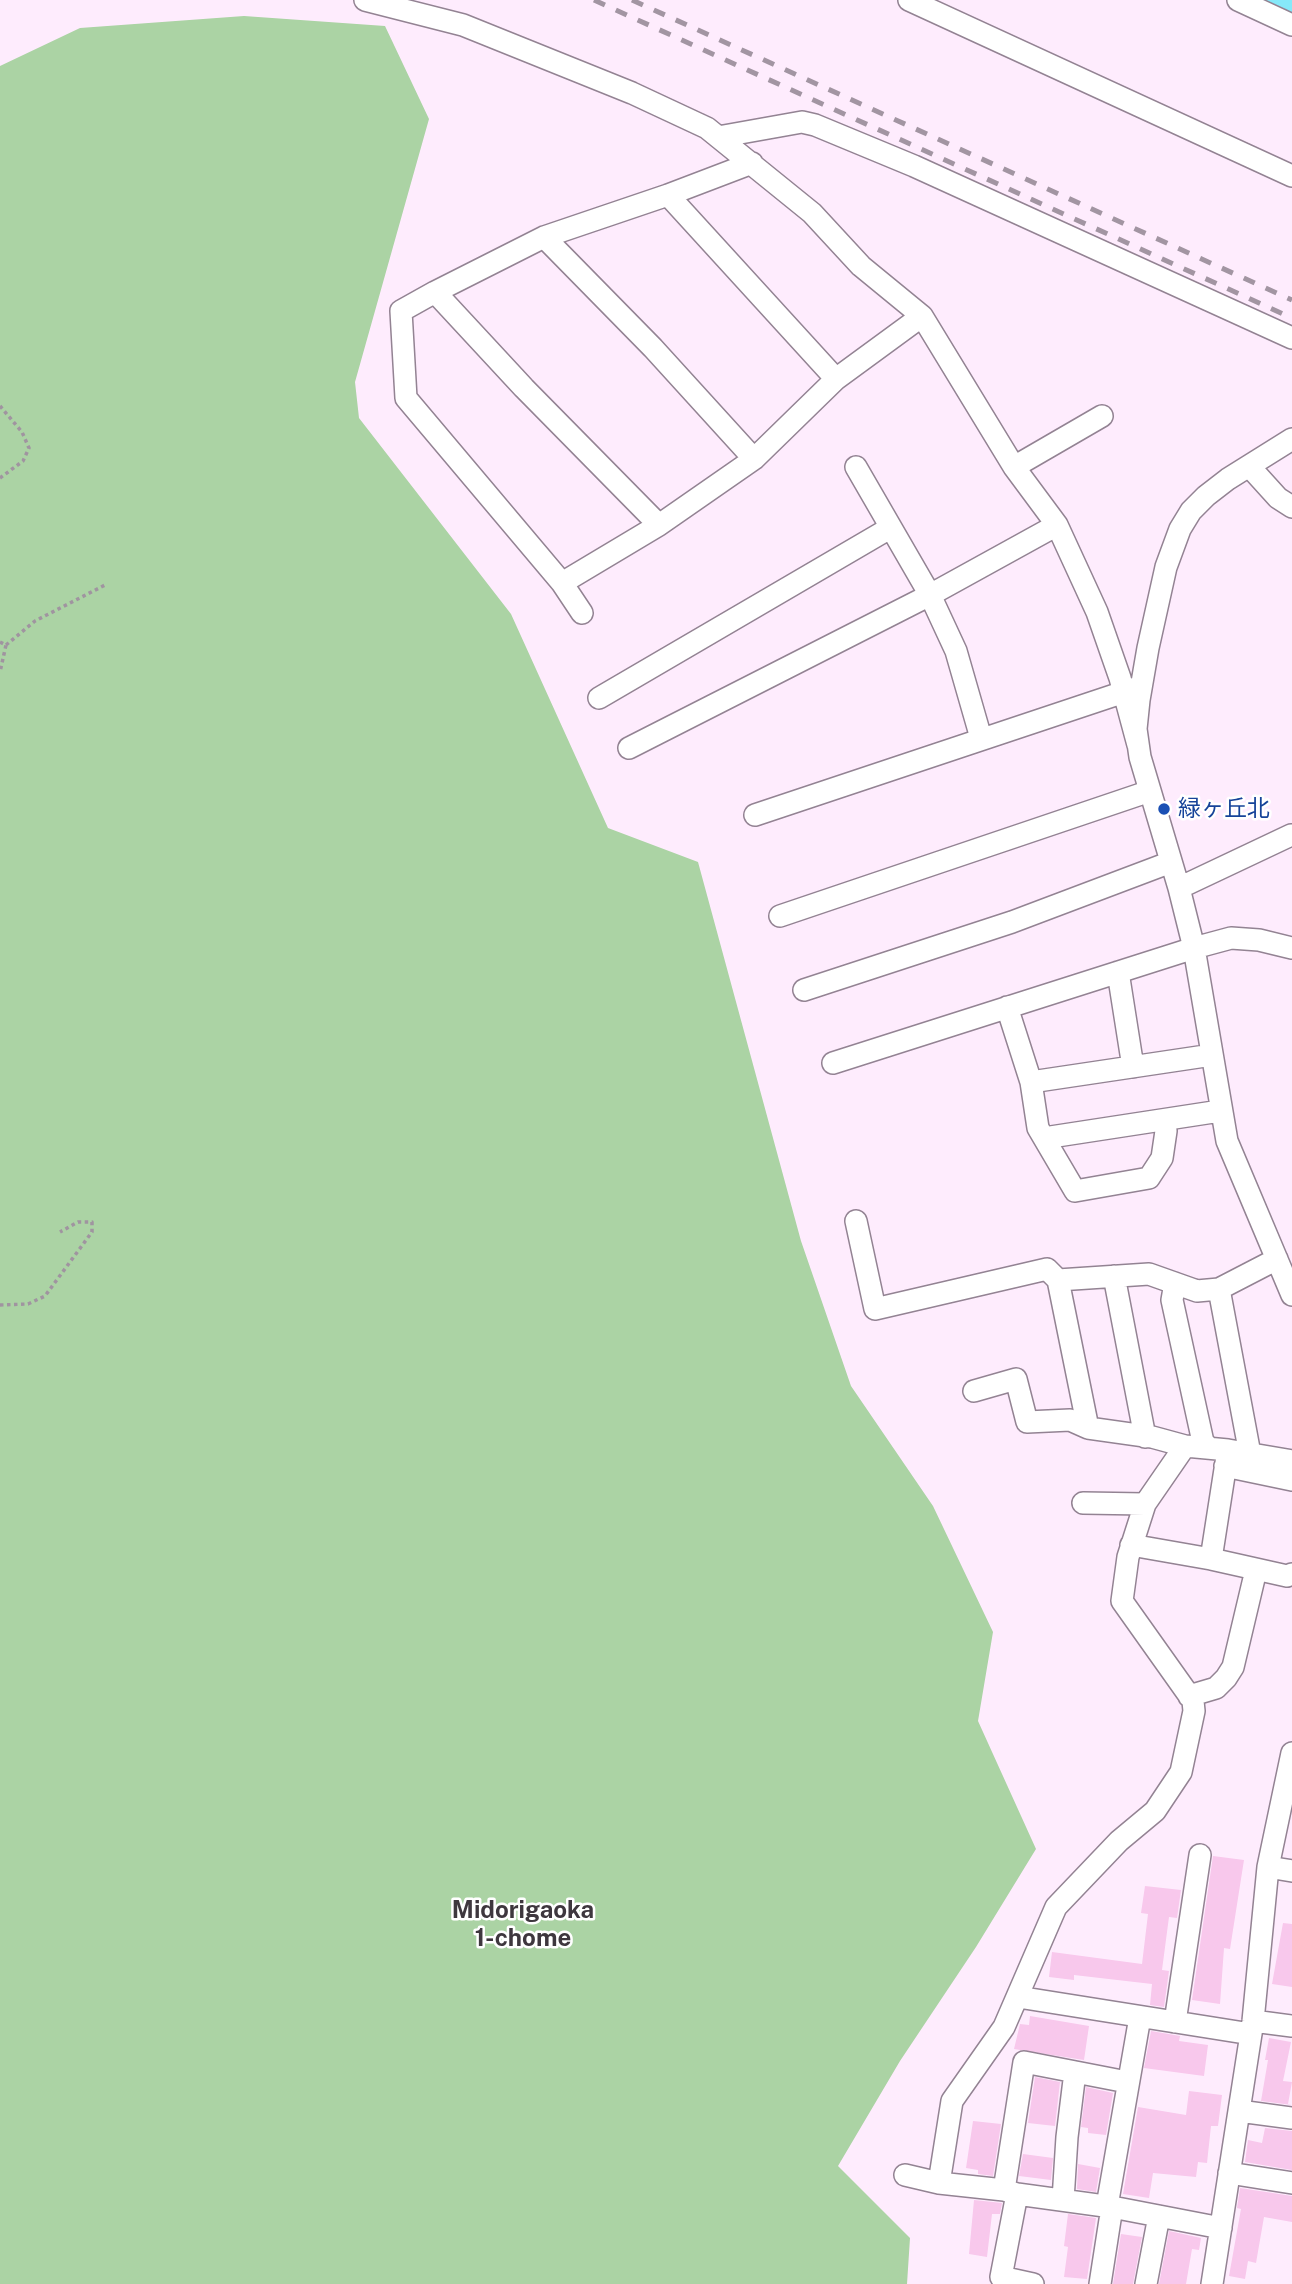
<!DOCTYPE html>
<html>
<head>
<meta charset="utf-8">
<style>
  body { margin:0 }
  canvas { display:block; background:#feecfd }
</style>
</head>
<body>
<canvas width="1292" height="2284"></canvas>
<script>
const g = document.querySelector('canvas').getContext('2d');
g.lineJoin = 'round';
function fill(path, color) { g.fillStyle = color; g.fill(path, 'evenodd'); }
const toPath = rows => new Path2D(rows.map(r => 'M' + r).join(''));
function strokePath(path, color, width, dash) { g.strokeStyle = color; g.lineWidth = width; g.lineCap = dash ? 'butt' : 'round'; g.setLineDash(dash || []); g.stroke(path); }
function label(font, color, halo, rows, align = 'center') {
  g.font = font + ' "Public Sans","Noto Sans JP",sans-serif'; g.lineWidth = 5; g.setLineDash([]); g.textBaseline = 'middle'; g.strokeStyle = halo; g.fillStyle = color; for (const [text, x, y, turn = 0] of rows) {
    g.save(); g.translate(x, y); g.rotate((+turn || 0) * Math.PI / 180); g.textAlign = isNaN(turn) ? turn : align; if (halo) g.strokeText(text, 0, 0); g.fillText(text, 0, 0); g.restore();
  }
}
fill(toPath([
  [244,16,385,26,429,119,355,382,359,418,511,614,608,828,698,862,801,1241,851,1386,933,1506,993,1632,978,1721,1036,1849,976,1947,900,2061,838,2166,910,2238,907,2284,0,2284,0,66,80,28]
]), '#abd3a4');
strokePath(toPath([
  [1279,0,1292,8]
]), '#86e9f9', 37);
fill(toPath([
  [1213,1856,1244,1860,1230,1949,1224,1948,1220,2004,1192,2000],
  [1145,1886,1181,1890,1177,1918,1169,1917,1162,1970,1169,1971,1164,2007,1150,2005,1152,1984,1074,1975,1074,1980,1049,1977,1052,1952,1142,1964,1148,1914,1141,1913],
  [1283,1923,1292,1924,1292,1987,1272,1984],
  [1030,2016,1089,2026,1084,2060,1014,2049,1020,2024,1029,2025],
  [1151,2031,1180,2036,1179,2041,1208,2045,1204,2076,1144,2068],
  [1269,2038,1291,2042,1283,2081,1292,2082,1288,2104,1292,2105,1261,2101,1268,2060,1265,2060],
  [1035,2077,1060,2082,1055,2126,1028,2123],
  [1086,2087,1113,2093,1106,2135,1088,2133,1088,2128,1081,2127],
  [1189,2091,1222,2095,1218,2126,1211,2126,1207,2163,1198,2162,1196,2177,1153,2173,1149,2198,1123,2194,1138,2107,1186,2115],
  [973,2121,1001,2124,993,2176,978,2174,978,2170,966,2168],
  [1265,2128,1292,2131,1292,2170,1245,2162,1248,2140,1262,2143],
  [1023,2154,1053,2158,1051,2180,1019,2176],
  [1078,2164,1100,2168,1096,2192,1077,2189],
  [1240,2188,1292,2196,1292,2222,1264,2217,1256,2263,1248,2261,1245,2279,1229,2276,1241,2209,1237,2208],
  [974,2200,1002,2203,1000,2214,992,2214,987,2257,969,2254],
  [1068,2214,1096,2218,1087,2279,1064,2277,1068,2247,1064,2246],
  [1169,2231,1201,2238,1199,2250,1192,2249,1186,2284,1159,2284],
  [1121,2234,1142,2237,1133,2284,1113,2284]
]), '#f8c8ec');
const street = toPath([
  [365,0,463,25,632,93,707,128,812,213,861,266,922,316,1014,467,1057,525,1097,612,1120,678,1138,745],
  [909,0,1292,176],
  [1238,0,1292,25],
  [718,137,802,122,815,125,914,166,1292,338],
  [752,163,668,195,544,237,435,292,401,311,406,398,562,583,659,525,754,459,836,379,922,316],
  [668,195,836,379],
  [544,237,653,348,754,459],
  [435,292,524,388,659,525],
  [1292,439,1228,479,1206,496,1191,511,1180,529,1166,567,1148,648,1139,700,1136,729,1140,757,1179,888,1194,948,1227,1141,1292,1295],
  [1249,466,1278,498,1292,507],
  [856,467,930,595,956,651,981,738],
  [1014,467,1102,416],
  [562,583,582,613],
  [599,698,890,528],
  [629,748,930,595,1057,525],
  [755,815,1136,688],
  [1179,888,1291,835],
  [780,916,1150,791],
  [1118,972,1133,1067],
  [804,990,1012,922,1171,862],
  [1007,1007,1031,1082,1038,1128,1075,1191,1149,1178,1162,1158,1166,1131,1165,1121],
  [833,1063,1194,948,1231,938,1259,940,1292,948],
  [1031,1082,1212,1055],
  [1044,1138,1220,1111],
  [856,1221,875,1309,1047,1269,1058,1280,1149,1274,1197,1291,1219,1289,1277,1259],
  [1114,1276,1145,1437],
  [1058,1280,1088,1428],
  [1175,1283,1172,1300,1203,1442,1209,1448],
  [1219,1289,1250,1454],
  [974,1391,1016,1379,1027,1422,1070,1420,1088,1428,1152,1437,1185,1446,1228,1450,1292,1461],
  [1225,1466,1292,1480],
  [1083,1503,1145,1504],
  [1131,1545,1211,1559,1287,1576,1292,1574],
  [1211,1559,1228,1450],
  [1189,1696,1216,1688,1226,1678,1233,1667,1256,1570],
  [1268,1867,1292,1871],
  [1018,1997,1251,2034],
  [1253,2021,1292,2026],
  [1175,2022,1200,1855],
  [1239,2111,1292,2118],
  [1229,2173,1292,2183],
  [905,2175,939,2183,1004,2190,1017,2194,1112,2207,1221,2228],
  [939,2183,952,2101,1004,2027,1056,1907,1119,1841,1155,1811,1181,1772,1194,1711,1193,1701,1122,1601,1128,1557,1145,1504,1185,1446],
  [1004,2190,1024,2062,1127,2082],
  [1017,2194,1001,2277,1033,2284],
  [1063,2200,1067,2137,1075,2072],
  [1107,2206,1140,2017],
  [1100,2284,1112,2207],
  [1146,2284,1159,2216],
  [1212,2284,1253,2021,1268,1867,1292,1753]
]);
strokePath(street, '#938393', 24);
strokePath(toPath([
  [0,406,22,432,29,448,23,461,0,478],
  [0,642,6,645,0,672],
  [6,645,35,621,105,585],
  [0,1305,28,1304,45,1296,92,1232,92,1222,78,1222,60,1232]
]), '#a094a0', 3.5, [3.5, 3.5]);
strokePath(street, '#fff', 21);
strokePath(toPath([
  [594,0,1292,318],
  [632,0,1292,300]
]), '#a295a2', 5, [12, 12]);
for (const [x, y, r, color] of [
  [1164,809,7,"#1a4fb4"]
]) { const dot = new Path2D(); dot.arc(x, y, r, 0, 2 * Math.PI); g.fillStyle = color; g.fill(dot); strokePath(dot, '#fff', 2.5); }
label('23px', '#164399', '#fff', [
  ["緑ヶ丘北",1178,809]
], 'left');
label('bold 24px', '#3e373e', '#fff', [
  ["Midorigaoka",523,1911],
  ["1-chome",523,1939]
]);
</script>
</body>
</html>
